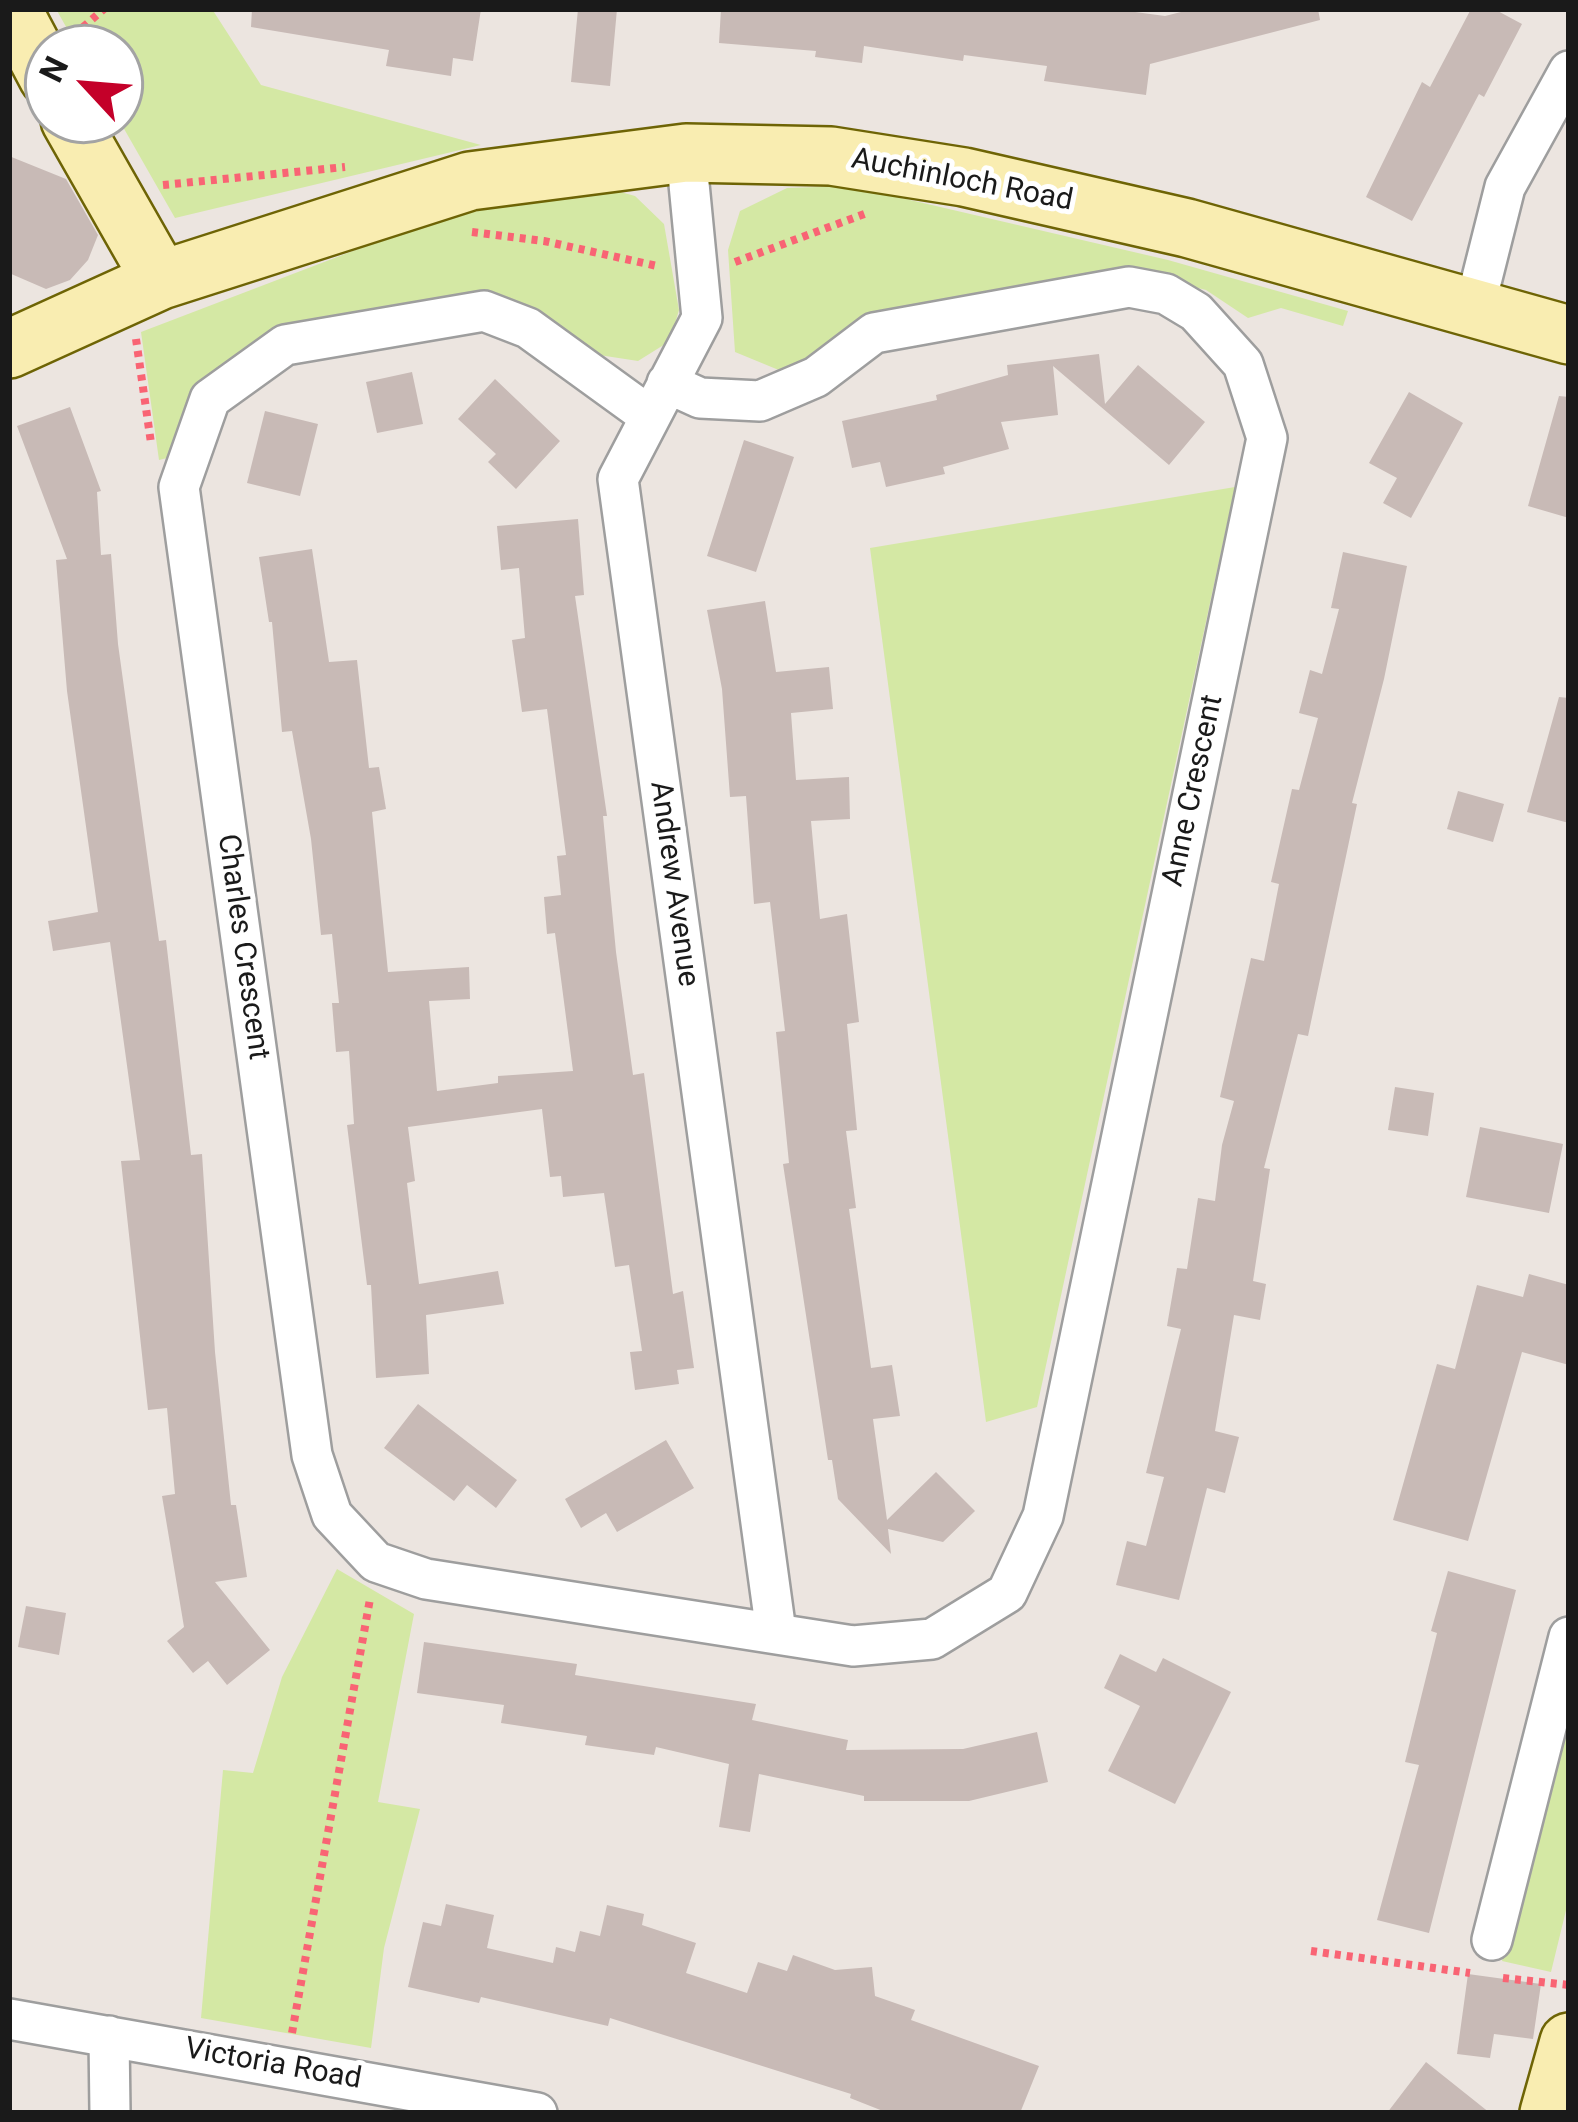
<!DOCTYPE html>
<html>
<head>
<meta charset="utf-8">
<style>
  body { margin:0 }
  #map { position:relative; width:1578px; height:2122px; overflow:hidden; background:#ece5e0; font-family:Roboto,sans-serif }
  canvas { display:block }
  .frame { position:absolute; inset:0; border:12px solid #1a1a1a; pointer-events:none }
  .north { position:absolute; left:24px; top:24px; width:120px; height:120px; box-sizing:border-box; background:#fff; border:3px solid #a3a3a3; border-radius:50%; rotate:296deg; font-size:33px; font-weight:700; line-height:48px; text-align:center; color:#1a1a1a }
  .north::after { content:''; display:block; margin:auto; width:42px; height:54px; background:#c40029; clip-path:polygon(50% 0,100% 100%,50% 72%,0 100%) }
</style>
</head>
<body>
<div id="map">
<canvas width="1578" height="2122"></canvas>
<div class="frame"></div>
<div class="north">N</div>
</div>
<script>
const g = document.querySelector('canvas').getContext('2d');
g.lineJoin = 'round';
function fill(path, color) { g.fillStyle = color; g.fill(path, 'evenodd'); }
const toPath = rows => new Path2D(rows.map(r => 'M' + r).join(''));
function strokePath(path, color, width, dash) { g.strokeStyle = color; g.lineWidth = width; g.lineCap = dash ? 'butt' : 'round'; g.setLineDash(dash || []); g.stroke(path); }
function label(font, color, halo, rows, align = 'center') {
  g.font = font + ' Roboto,sans-serif'; g.lineWidth = 10; g.setLineDash([]); g.textBaseline = 'middle'; g.strokeStyle = halo; g.fillStyle = color; for (const [text, x, y, turn = 0] of rows) {
    g.save(); g.translate(x, y); g.rotate((+turn || 0) * Math.PI / 180); g.textAlign = isNaN(turn) ? turn : align; if (halo) g.strokeText(text, 0, 0); g.fillText(text, 0, 0); g.restore();
  }
}
fill(toPath([
  [56,9,212,9,261,85,481,145,175,218,119,120,120,48,78,48],
  [599,186,635,196,664,224,679,310,670,341,638,361,599,355,535,314,274,333,171,457,159,460,141,332,434,220],
  [850,186,1168,260,1348,311,1343,326,1281,308,1248,318,1206,290,1119,268,893,310,786,373,735,352,728,250,740,211,787,188],
  [1235,487,1037,1407,986,1422,870,548],
  [337,1569,414,1614,378,1802,420,1809,384,1948,371,2048,201,2018,223,1770,253,1773,282,1677],
  [1569,1694,1569,1898,1551,1972,1502,1961]
]), '#d4e8a4');
fill(toPath([
  [252,9,481,9,473,61,453,58,451,76,386,66,389,50,251,27],
  [578,9,617,9,610,86,571,82],
  [721,9,1113,9,1165,16,1193,9,1318,9,1320,20,1150,64,1146,95,1044,81,1047,66,964,55,963,61,864,46,862,63,815,57,816,51,719,43],
  [1471,9,1494,9,1522,24,1484,97,1479,94,1412,221,1366,197,1422,82,1430,87],
  [9,156,66,179,98,235,88,260,70,280,46,289,9,273],
  [1099,354,1105,404,1138,365,1205,422,1169,465,1053,366,1058,415,1001,422,1009,449,943,467,945,474,886,487,880,462,852,468,842,421,937,400,936,395,1008,375,1007,365],
  [412,372,423,424,377,433,366,382],
  [495,379,560,441,516,489,488,462,496,454,458,419],
  [1409,392,1463,423,1411,518,1383,503,1397,478,1369,463],
  [1559,396,1569,397,1569,518,1528,506],
  [70,407,101,491,97,492,101,555,111,554,118,644,159,941,166,940,191,1155,202,1154,215,1352,231,1505,236,1505,247,1577,215,1582,270,1650,227,1685,208,1661,193,1673,167,1641,184,1627,162,1496,175,1494,167,1408,148,1410,121,1161,140,1160,110,942,53,951,48,921,98,912,67,691,56,560,67,559,17,426],
  [265,411,318,424,300,496,247,483],
  [744,440,794,457,756,572,707,556],
  [578,519,584,595,575,596,607,816,603,816,616,952,633,1075,644,1073,673,1294,683,1291,694,1368,677,1370,679,1384,635,1390,630,1352,642,1351,629,1265,615,1267,604,1193,563,1197,561,1176,550,1177,542,1109,408,1127,415,1181,407,1183,419,1284,498,1271,504,1304,426,1315,429,1374,376,1378,371,1285,367,1285,347,1125,354,1124,349,1051,336,1052,332,1003,339,1003,332,934,321,935,311,839,292,731,282,732,272,622,269,622,259,557,312,549,329,662,357,660,369,768,379,767,386,809,372,812,388,972,469,967,470,999,429,1001,437,1091,498,1083,498,1076,573,1071,555,933,547,934,544,897,561,895,557,856,566,855,547,709,522,712,512,640,525,638,519,568,501,570,497,526],
  [1343,552,1407,566,1384,679,1352,803,1357,804,1308,1036,1298,1034,1264,1168,1270,1169,1253,1281,1266,1284,1260,1320,1234,1315,1215,1431,1239,1437,1225,1493,1207,1488,1179,1600,1116,1585,1127,1541,1146,1546,1164,1477,1146,1473,1181,1329,1167,1326,1177,1268,1187,1269,1198,1198,1215,1201,1222,1145,1234,1101,1220,1097,1251,958,1264,961,1279,884,1271,882,1292,789,1299,790,1318,718,1299,713,1310,670,1322,674,1339,609,1331,608],
  [765,601,776,672,829,667,833,709,791,713,796,780,849,777,850,819,811,821,820,919,847,914,859,1022,847,1024,857,1130,846,1131,856,1208,849,1209,871,1368,892,1365,900,1416,873,1419,887,1520,936,1472,975,1511,943,1542,888,1529,891,1554,838,1499,832,1460,828,1460,783,1164,789,1163,776,1032,785,1031,770,902,754,904,746,796,730,797,722,689,707,610],
  [1559,697,1569,698,1569,823,1527,812],
  [1458,791,1504,804,1493,842,1447,829],
  [1395,1087,1434,1093,1428,1136,1388,1130],
  [1480,1127,1563,1144,1549,1213,1466,1197],
  [1529,1274,1569,1285,1569,1365,1522,1352,1468,1541,1393,1520,1437,1364,1455,1369,1477,1285,1523,1297],
  [418,1404,517,1480,496,1508,467,1485,454,1501,384,1448],
  [666,1440,694,1488,617,1532,606,1513,581,1528,565,1499],
  [1448,1571,1516,1590,1429,1933,1377,1920,1419,1765,1405,1762,1437,1633,1431,1631],
  [26,1606,66,1613,59,1655,18,1647],
  [424,1642,577,1664,575,1675,756,1704,752,1720,848,1740,846,1750,963,1749,1037,1732,1048,1782,969,1801,864,1801,864,1796,759,1774,750,1832,719,1827,729,1764,656,1747,654,1755,585,1745,587,1736,501,1723,504,1705,417,1693],
  [1120,1654,1156,1672,1163,1658,1231,1692,1175,1804,1108,1771,1140,1706,1104,1688],
  [446,1904,494,1915,487,1948,553,1963,556,1947,575,1952,580,1931,600,1936,607,1905,644,1914,642,1925,696,1943,686,1973,747,1993,758,1962,787,1971,793,1955,835,1970,872,1967,875,1996,915,2010,911,2020,1039,2066,1020,2113,888,2113,850,2098,851,2094,610,2018,608,2026,481,1997,479,2003,408,1987,423,1922,441,1926],
  [1468,1974,1541,1984,1533,2039,1494,2034,1490,2058,1457,2054],
  [1426,2062,1490,2113,1387,2113]
]), '#c8bab6');
const minor = toPath([
  [686,153,702,318,618,479,776,1632],
  [1475,306,1505,187,1569,71],
  [648,415,528,328,484,311,285,345,210,399,179,487,312,1455,332,1515,376,1562,426,1579,853,1646,932,1639,1007,1593,1043,1516,1267,438,1243,364,1196,312,1166,294,1129,287,874,333,816,377,760,401,700,398,667,383],
  [1492,1940,1569,1637],
  [9,2019,537,2113],
  [109,2036,110,2113]
]);
const secondary = toPath([
  [12,9,48,77],
  [70,120,161,280],
  [9,349,161,280,470,181,686,153,831,156,964,177,1187,228,1569,335],
  [1549,2113,1569,2042]
]);
strokePath(minor, '#9e9e9e', 44);
strokePath(secondary, '#6e6405', 62);
strokePath(toPath([
  [74,35,104,9],
  [163,185,345,167],
  [472,232,544,241,657,266],
  [735,262,867,213],
  [136,339,151,443],
  [1311,1951,1470,1973],
  [1503,1978,1569,1985],
  [292,2033,370,1599]
]), '#f96474', 8, [6, 6]);
strokePath(minor, '#fff', 39);
strokePath(secondary, '#f9edb1', 57);
label('30px', '#1a1a1a', '#fff', [
  ["Auchinloch Road",962,181,11],
  ["Anne Crescent",1194,791,-78],
  ["Andrew Avenue",673,884,82],
  ["Charles Crescent",242,947,82],
  ["Victoria Road",273,2065,10]
]);
</script>
</body>
</html>
